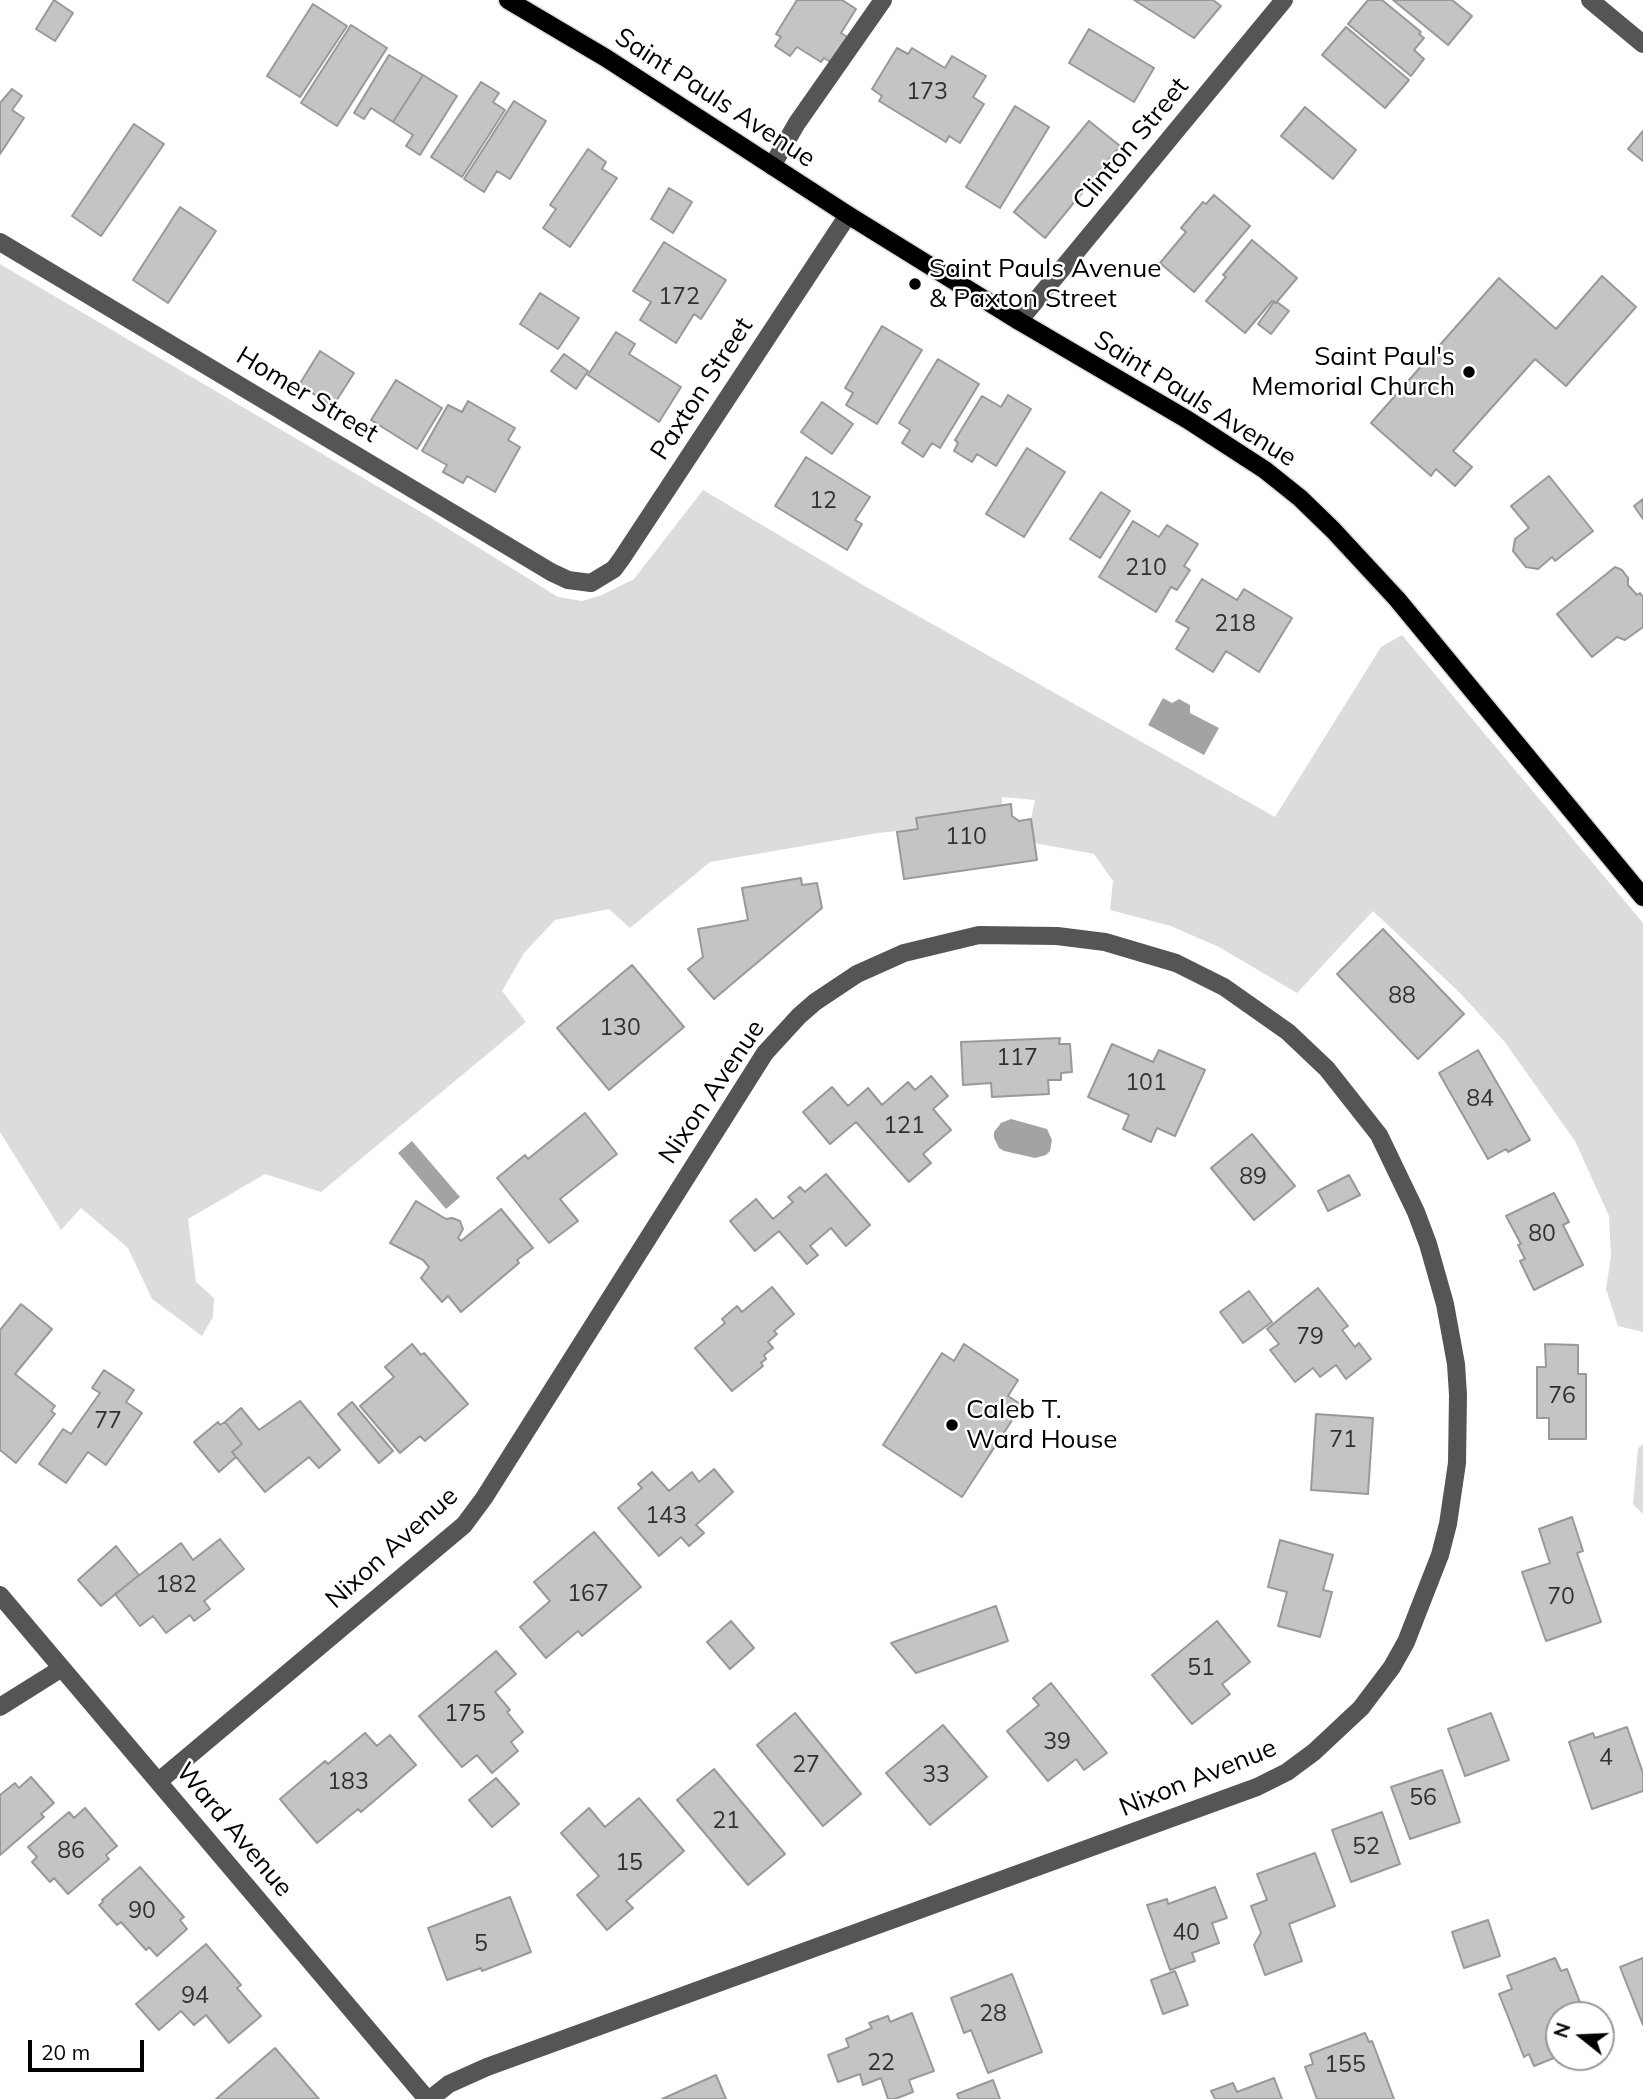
<!DOCTYPE html>
<html>
<head>
<meta charset="utf-8">
<style>
  body { margin:0 }
  #map { position:relative; width:1643px; height:2099px; overflow:hidden; background:#fff; font-family:Mulish,sans-serif }
  canvas { display:block }
  .north { position:absolute; left:1545px; top:2001px; width:70px; height:70px; box-sizing:border-box; background:#fff; border:2px solid #999; border-radius:50%; rotate:288deg; font-size:19px; font-weight:700; line-height:28px; text-align:center; color:#000 }
  .north::after { content:''; display:block; margin:auto; width:24px; height:32px; background:#000; clip-path:polygon(50% 0,100% 100%,50% 72%,0 100%) }
  .scale { position:absolute; left:28px; top:2040px; width:116px; height:32px; box-sizing:border-box; border:4px solid #000; border-top:0; padding-left:9px; font-size:21px; line-height:24px; white-space:nowrap; color:#000; -webkit-text-stroke:5px #fff; paint-order:stroke }
</style>
</head>
<body>
<div id="map">
<canvas width="1643" height="2099"></canvas>
<div class="north">N</div>
<div class="scale">20 m</div>
</div>
<script>
const g = document.querySelector('canvas').getContext('2d');
g.lineJoin = 'round';
function fill(path, color) { g.fillStyle = color; g.fill(path, 'evenodd'); }
const toPath = rows => new Path2D(rows.map(r => 'M' + r).join(''));
function strokePath(path, color, width, dash) { g.strokeStyle = color; g.lineWidth = width; g.lineCap = dash ? 'butt' : 'round'; g.setLineDash(dash || []); g.stroke(path); }
function label(font, color, halo, rows, align = 'center') {
  g.font = font + ' Mulish,sans-serif'; g.lineWidth = 5; g.setLineDash([]); g.textBaseline = 'middle'; g.strokeStyle = halo; g.fillStyle = color; for (const [text, x, y, turn = 0] of rows) {
    g.save(); g.translate(x, y); g.rotate((+turn || 0) * Math.PI / 180); g.textAlign = isNaN(turn) ? turn : align; if (halo) g.strokeText(text, 0, 0); g.fillText(text, 0, 0); g.restore();
  }
}
fill(toPath([
  [0,264,431,518,558,597,582,601,602,595,634,579,703,490,863,585,1275,817,1381,647,1402,635,1643,923,1643,1332,1618,1326,1606,1289,1611,1256,1609,1216,1575,1141,1504,1041,1461,994,1373,911,1297,993,1219,947,1171,926,1110,910,1113,881,1094,854,1034,843,1031,819,1035,800,1002,797,1002,806,917,818,918,829,878,833,710,862,630,928,609,909,555,920,524,953,502,991,526,1022,321,1192,265,1174,188,1219,196,1282,214,1298,213,1317,202,1336,152,1299,128,1248,81,1208,61,1230,0,1132],
  [1643,1444,1643,1514,1633,1504,1638,1448]
]), '#dcdcdc');
fill(toPath([
  [1163,698,1172,703,1179,699,1190,705,1190,713,1219,728,1204,755,1148,725],
  [1011,1119,1047,1129,1052,1140,1050,1151,1046,1155,1035,1158,1004,1151,999,1148,994,1138,994,1132,1001,1123],
  [412,1141,460,1197,446,1209,398,1153]
]), '#a3a3a3');
const building = toPath([
  [54,0,73,13,55,41,36,29,54,0],
  [797,0,842,0,856,9,841,33,852,40,837,66,824,58,821,62,797,47,790,56,775,46,781,37,776,34,797,0],
  [1134,0,1213,0,1221,6,1194,38,1134,0],
  [1368,0,1382,0,1421,32,1419,34,1424,38,1414,50,1424,59,1411,76,1348,24,1368,0],
  [1393,0,1452,0,1472,16,1448,45,1393,0],
  [313,4,347,26,300,97,267,76,313,4],
  [351,25,387,48,337,126,301,103,351,25],
  [1346,27,1409,80,1385,108,1322,55,1346,27],
  [1089,29,1154,68,1134,102,1069,63,1089,29],
  [897,48,908,54,912,48,945,68,952,56,986,76,973,97,984,104,960,143,949,136,946,142,879,101,882,96,872,89,897,48],
  [389,55,423,75,393,122,371,108,364,119,354,113,389,55],
  [423,75,457,96,420,155,406,146,413,135,393,122,423,75],
  [481,82,499,93,493,102,505,110,462,177,431,157,481,82],
  [12,89,22,96,12,110,24,118,0,154,0,103,12,89],
  [514,101,546,121,510,179,497,171,484,192,464,179,514,101],
  [1015,106,1049,127,1000,208,966,187,1015,106],
  [1305,107,1356,150,1333,179,1281,136,1305,107],
  [1089,121,1120,146,1045,238,1014,212,1089,121],
  [134,124,164,144,101,236,72,216,134,124],
  [1643,131,1643,161,1628,149,1643,131],
  [588,149,606,162,602,169,617,178,570,247,543,228,556,209,550,205,588,149],
  [669,188,692,202,673,233,651,219,669,188],
  [1214,195,1250,226,1194,292,1160,263,1186,232,1181,228,1203,202,1206,204,1214,195],
  [180,207,216,231,168,303,133,280,180,207],
  [1252,240,1297,278,1276,303,1272,301,1245,333,1206,301,1226,277,1223,275,1252,240],
  [664,242,726,280,701,319,694,314,676,343,640,320,651,302,633,291,664,242],
  [1602,276,1636,307,1566,386,1535,359,1453,451,1472,467,1455,486,1436,469,1431,476,1371,423,1499,278,1556,329,1602,276],
  [540,293,579,318,558,349,520,324,540,293],
  [1274,302,1277,302,1289,311,1271,334,1258,324,1274,302],
  [882,326,922,350,877,424,846,405,853,393,845,388,882,326],
  [616,332,635,344,629,354,681,387,659,422,588,375,616,332],
  [320,351,354,373,333,406,299,385,320,351],
  [564,354,588,371,576,389,551,371,564,354],
  [938,359,979,384,940,448,932,443,923,457,902,443,910,430,899,423,938,359],
  [396,380,442,408,417,449,371,420,396,380],
  [1008,395,1031,409,996,466,977,454,972,462,954,451,958,443,955,440,982,396,1001,407,1008,395],
  [468,401,515,428,508,440,520,447,495,492,467,476,463,483,443,472,447,465,422,451,448,405,462,412,468,401],
  [822,402,853,424,832,454,801,432,822,402],
  [1027,448,1065,472,1024,537,986,514,1027,448],
  [806,457,870,497,855,520,862,524,847,550,775,506,806,457],
  [1549,476,1593,531,1555,561,1552,557,1538,569,1526,567,1513,551,1515,539,1529,528,1511,506,1549,476],
  [1101,492,1130,511,1100,558,1070,539,1101,492],
  [1643,499,1643,519,1634,506,1643,499],
  [1133,521,1159,537,1167,525,1198,544,1184,566,1190,570,1177,590,1171,587,1156,612,1099,577,1133,521],
  [1615,567,1622,570,1628,578,1628,585,1637,595,1640,593,1643,597,1643,627,1625,640,1617,637,1592,657,1557,614,1615,567],
  [1202,579,1237,600,1244,589,1292,618,1259,672,1226,651,1213,672,1176,649,1189,628,1176,621,1202,579],
  [1011,804,1012,816,1019,821,1031,819,1037,860,904,879,897,832,918,829,916,818,1011,804],
  [801,878,802,885,817,883,822,908,714,999,688,969,703,957,698,929,748,920,742,888,801,878],
  [1383,929,1464,1014,1418,1059,1337,974,1383,929],
  [632,965,684,1027,609,1090,557,1028,632,965],
  [1060,1038,1059,1044,1070,1044,1072,1072,1061,1073,1061,1080,1048,1080,1049,1094,992,1097,991,1083,963,1085,961,1042,1060,1038],
  [1112,1044,1153,1062,1159,1050,1205,1070,1175,1136,1157,1128,1151,1142,1123,1129,1129,1115,1088,1097,1112,1044],
  [1478,1050,1530,1140,1508,1152,1506,1149,1488,1159,1439,1073,1478,1050],
  [931,1076,948,1096,933,1109,951,1130,923,1154,931,1163,909,1182,856,1122,830,1144,803,1112,832,1087,848,1106,868,1088,882,1105,908,1082,915,1090,931,1076],
  [585,1113,617,1154,560,1199,578,1221,549,1243,497,1178,525,1155,528,1159,585,1113],
  [1252,1134,1295,1186,1254,1220,1211,1168,1252,1134],
  [826,1174,870,1225,846,1246,831,1228,810,1246,818,1255,807,1264,779,1231,755,1251,730,1221,756,1199,773,1219,793,1202,788,1197,800,1187,805,1192,826,1174],
  [1349,1175,1360,1195,1328,1211,1318,1191,1349,1175],
  [1554,1193,1569,1222,1563,1225,1583,1265,1534,1290,1520,1261,1525,1259,1518,1245,1521,1244,1506,1216,1554,1193],
  [416,1201,446,1219,452,1218,460,1221,463,1229,458,1238,461,1241,501,1209,533,1248,517,1260,519,1263,461,1312,448,1296,442,1302,421,1278,429,1267,423,1260,390,1243,416,1201],
  [772,1287,794,1314,774,1331,777,1334,768,1342,773,1348,764,1355,766,1359,761,1363,763,1366,732,1391,695,1348,725,1323,722,1319,737,1306,742,1312,772,1287],
  [1318,1288,1348,1326,1342,1330,1355,1347,1359,1343,1371,1359,1346,1379,1336,1365,1320,1377,1313,1368,1295,1382,1270,1350,1279,1344,1267,1329,1318,1288],
  [1249,1291,1272,1322,1243,1343,1220,1312,1249,1291],
  [21,1304,52,1329,15,1374,55,1406,51,1411,55,1414,16,1463,0,1450,0,1330,21,1304],
  [412,1344,421,1355,424,1353,468,1404,425,1441,420,1436,400,1453,360,1406,394,1377,385,1367,412,1344],
  [964,1344,1018,1380,1008,1396,1022,1405,962,1497,883,1445,942,1353,954,1361,964,1344],
  [1545,1344,1578,1345,1578,1374,1586,1374,1586,1439,1549,1439,1549,1418,1537,1418,1537,1367,1546,1367,1545,1344],
  [104,1370,134,1390,126,1402,142,1413,106,1465,88,1452,66,1483,39,1464,63,1429,71,1434,100,1393,92,1388,104,1370],
  [300,1401,340,1450,319,1468,309,1457,265,1492,232,1452,242,1444,225,1422,241,1408,259,1430,300,1401],
  [352,1402,393,1451,379,1463,338,1414,352,1402],
  [1316,1414,1373,1418,1368,1494,1311,1490,1316,1414],
  [218,1422,220,1425,225,1422,242,1444,232,1452,236,1457,219,1472,194,1442,218,1422],
  [714,1469,733,1492,696,1525,704,1533,689,1546,681,1537,659,1556,618,1508,642,1488,638,1484,652,1472,669,1491,692,1472,699,1482,714,1469],
  [1572,1517,1583,1551,1577,1553,1601,1622,1546,1641,1522,1572,1550,1563,1539,1529,1572,1517],
  [594,1532,641,1587,582,1636,578,1631,546,1658,520,1627,550,1601,534,1582,594,1532],
  [220,1539,244,1569,204,1601,210,1609,194,1621,190,1615,166,1633,153,1616,140,1626,115,1594,181,1543,193,1560,220,1539],
  [1280,1540,1333,1555,1323,1590,1332,1592,1320,1637,1278,1626,1287,1592,1268,1587,1280,1540],
  [116,1546,139,1575,101,1606,78,1580,116,1546],
  [996,1606,1008,1641,916,1673,891,1643,996,1606],
  [731,1621,754,1648,730,1669,707,1642,731,1621],
  [1217,1621,1250,1662,1222,1684,1230,1694,1192,1724,1152,1675,1217,1621],
  [496,1651,516,1674,495,1692,510,1710,507,1712,523,1732,511,1742,518,1751,492,1773,477,1755,462,1767,419,1716,496,1651],
  [1051,1683,1107,1753,1084,1770,1076,1759,1048,1781,1007,1731,1039,1705,1033,1698,1051,1683],
  [795,1713,861,1794,823,1826,757,1745,795,1713],
  [1491,1713,1509,1760,1465,1776,1448,1729,1491,1713],
  [943,1725,987,1777,930,1825,886,1773,943,1725],
  [1627,1727,1643,1773,1643,1791,1592,1809,1569,1742,1593,1733,1595,1738,1627,1727],
  [365,1733,377,1746,390,1735,416,1765,361,1812,358,1809,317,1843,280,1799,325,1761,328,1764,365,1733],
  [714,1769,785,1854,748,1885,677,1800,714,1769],
  [1442,1770,1460,1822,1410,1839,1391,1787,1442,1770],
  [31,1777,54,1803,41,1814,44,1817,0,1855,0,1795,15,1783,19,1788,31,1777],
  [496,1778,519,1804,492,1827,469,1800,496,1778],
  [639,1798,684,1851,626,1901,633,1908,607,1930,577,1895,599,1876,561,1833,589,1808,605,1827,639,1798],
  [85,1808,117,1846,106,1855,109,1859,68,1894,54,1878,50,1882,32,1862,37,1857,28,1847,69,1812,74,1818,85,1808],
  [1382,1812,1400,1864,1351,1882,1332,1830,1382,1812],
  [1315,1853,1335,1906,1289,1924,1302,1961,1265,1975,1254,1945,1261,1933,1251,1906,1267,1900,1257,1874,1315,1853],
  [140,1867,184,1917,180,1920,187,1929,157,1956,149,1947,146,1950,121,1922,117,1925,99,1905,103,1902,102,1900,140,1867],
  [1215,1887,1227,1918,1212,1923,1219,1943,1192,1953,1195,1961,1170,1970,1147,1905,1167,1899,1168,1904,1215,1887],
  [510,1897,531,1952,482,1971,481,1968,447,1980,428,1928,510,1897],
  [1488,1920,1500,1956,1464,1968,1452,1932,1488,1920],
  [206,1944,241,1985,237,1988,261,2016,229,2043,206,2015,194,2025,181,2011,159,2030,136,2004,206,1944],
  [1555,1958,1561,1971,1567,1969,1585,2015,1559,2015,1559,2056,1534,2066,1529,2054,1524,2057,1499,1994,1512,1989,1507,1976,1555,1958],
  [1643,1958,1643,2025,1620,1967,1643,1958],
  [1175,1971,1188,2005,1163,2014,1151,1980,1175,1971],
  [1012,1974,1042,2052,988,2073,971,2030,964,2033,951,1998,1012,1974],
  [912,2013,934,2071,909,2080,913,2092,895,2099,888,2099,881,2078,863,2085,860,2074,838,2082,828,2055,849,2047,846,2039,872,2028,869,2023,888,2016,890,2022,912,2013],
  [1365,2033,1369,2042,1372,2041,1394,2099,1317,2099,1305,2067,1313,2064,1310,2054,1365,2033],
  [275,2048,319,2099,216,2099,275,2048],
  [716,2075,726,2099,662,2099,716,2075],
  [1274,2078,1282,2099,1215,2099,1211,2091,1233,2083,1237,2092,1274,2078],
  [993,2080,1000,2099,959,2099,957,2094,993,2080]
]);
fill(building, '#c4c4c4');
strokePath(building, '#999', 2);
const major = toPath([
  [508,0,606,58,848,215,1019,321,1188,420,1265,470,1300,498,1333,530,1397,599,1643,897]
]);
strokePath(major, '#dbdbdb', 21);
strokePath(toPath([
  [1590,0,1643,44],
  [772,166,797,123,883,0],
  [0,242,551,572,568,580,591,583,614,569,622,558,848,215],
  [1019,321,1284,0],
  [0,1595,427,2099],
  [0,1707,62,1668],
  [159,1781,464,1525,484,1498,765,1053,799,1016,815,1002,857,974,904,953,979,935,1057,936,1105,942,1176,963,1224,987,1288,1032,1327,1069,1379,1135,1416,1212,1428,1244,1445,1304,1456,1364,1458,1395,1457,1463,1448,1524,1440,1555,1406,1642,1392,1667,1361,1708,1314,1752,1287,1772,1257,1787,487,2067,449,2084,430,2099]
]), '#555', 18);
strokePath(major, '#000', 18);
for (const [x, y, r, color] of [
  [915,284,7,"#000"],
  [1469,372,7,"#000"],
  [952,1425,7,"#000"]
]) { const dot = new Path2D(); dot.arc(x, y, r, 0, 2 * Math.PI); g.fillStyle = color; g.fill(dot); strokePath(dot, '#fff', 2.5); }
label('23px', '#313131', null, [
  ["173",927,92],
  ["172",679,297],
  ["12",823,501],
  ["210",1146,568],
  ["218",1235,624],
  ["110",966,837],
  ["88",1402,996],
  ["130",620,1028],
  ["117",1017,1058],
  ["101",1146,1083],
  ["84",1480,1099],
  ["121",904,1126],
  ["89",1253,1177],
  ["80",1542,1234],
  ["79",1310,1337],
  ["76",1562,1396],
  ["77",108,1421],
  ["71",1343,1440],
  ["143",666,1516],
  ["182",176,1585],
  ["167",588,1594],
  ["70",1561,1597],
  ["51",1201,1668],
  ["175",465,1714],
  ["39",1057,1742],
  ["4",1606,1758],
  ["27",806,1765],
  ["33",936,1775],
  ["183",348,1782],
  ["56",1423,1798],
  ["21",726,1821],
  ["52",1366,1847],
  ["86",71,1851],
  ["15",629,1863],
  ["90",142,1911],
  ["40",1186,1933],
  ["5",481,1944],
  ["94",195,1996],
  ["28",993,2014],
  ["22",881,2063],
  ["155",1345,2065]
]);
label('26px', '#000', '#fff', [
  ["Saint Pauls Avenue",715,98,33],
  ["Clinton Street",1131,144,-50],
  ["Paxton Street",702,389,-57],
  ["Homer Street",307,395,31],
  ["Saint Pauls Avenue",1195,399,32],
  ["Nixon Avenue",712,1092,-56],
  ["Nixon Avenue",392,1548,-42],
  ["Nixon Avenue",1198,1778,-22],
  ["Ward Avenue",234,1830,50]
]);
label('26px', '#000', '#fff', [
  ["Saint Pauls Avenue",929,269],
  ["& Paxton Street",929,299],
  ["Saint Paul's",1455,357,"right"],
  ["Memorial Church",1455,387,"right"],
  ["Caleb T.",966,1410],
  ["Ward House",966,1440]
], 'left');
</script>
</body>
</html>
